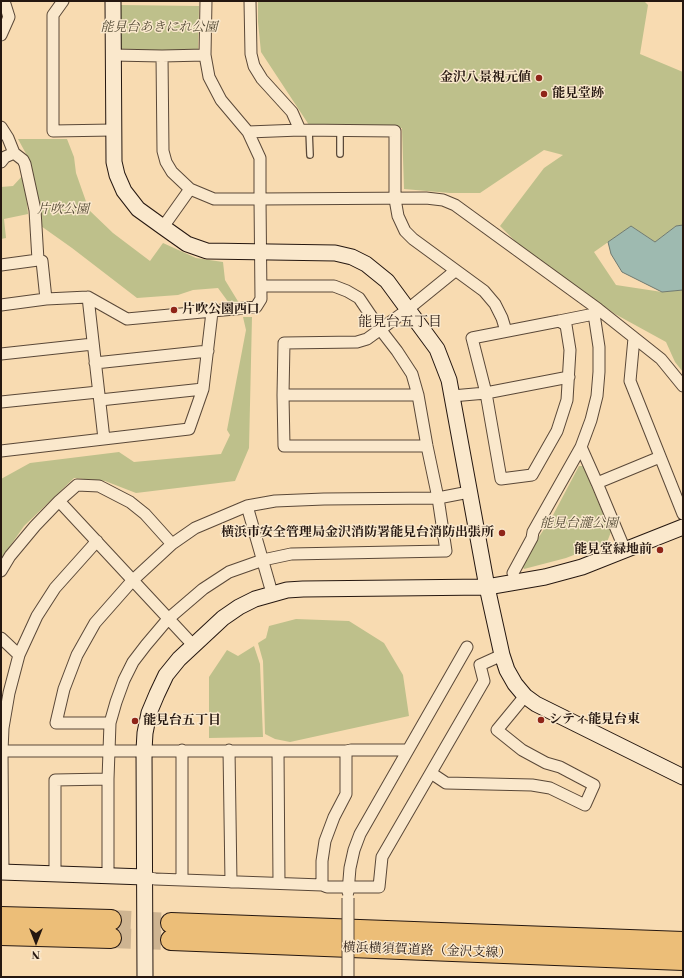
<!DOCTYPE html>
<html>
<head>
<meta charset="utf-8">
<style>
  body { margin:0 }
  #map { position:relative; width:684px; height:978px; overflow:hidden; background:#f8dbb1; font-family:"Libre Bodoni",serif }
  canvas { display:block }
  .frame { position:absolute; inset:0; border:2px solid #251710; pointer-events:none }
  .north { position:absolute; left:16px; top:922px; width:40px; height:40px; -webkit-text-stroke:3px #fae8cc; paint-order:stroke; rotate:180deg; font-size:11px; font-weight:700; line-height:16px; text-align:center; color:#251710 }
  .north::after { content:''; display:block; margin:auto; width:14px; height:18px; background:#251710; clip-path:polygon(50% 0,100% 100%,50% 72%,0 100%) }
</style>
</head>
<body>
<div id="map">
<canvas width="684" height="978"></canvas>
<div class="frame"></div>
<div class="north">N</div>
</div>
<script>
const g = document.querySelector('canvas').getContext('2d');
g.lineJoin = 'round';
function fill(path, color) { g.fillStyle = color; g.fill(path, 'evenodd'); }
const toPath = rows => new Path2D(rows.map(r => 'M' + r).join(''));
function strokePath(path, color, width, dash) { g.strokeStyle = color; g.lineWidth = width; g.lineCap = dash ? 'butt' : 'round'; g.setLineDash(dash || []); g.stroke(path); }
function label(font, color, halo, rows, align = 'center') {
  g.font = font + ' "Libre Bodoni","Noto Serif JP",serif'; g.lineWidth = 3; g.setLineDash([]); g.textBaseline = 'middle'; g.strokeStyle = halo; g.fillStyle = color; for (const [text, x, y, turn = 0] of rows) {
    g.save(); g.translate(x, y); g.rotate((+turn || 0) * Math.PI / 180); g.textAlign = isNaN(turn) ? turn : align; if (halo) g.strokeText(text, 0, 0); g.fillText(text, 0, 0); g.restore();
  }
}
fill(toPath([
  [258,1,644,1,648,5,640,54,683,72,683,225,676,226,655,242,631,226,594,252,616,285,662,292,683,290,683,372,675,362,666,342,615,314,517,243,500,226,544,168,563,155,544,150,480,193,450,193,404,189,402,128,309,125,261,52,258,22],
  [120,5,199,6,198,51,120,50],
  [18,139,67,139,74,157,76,173,89,210,113,233,150,261,163,243,196,258,223,262,225,280,239,303,229,303,218,288,193,290,178,295,137,298,72,248,41,226,30,161],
  [24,174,28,214,4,219,6,238,1,239,1,187,13,186],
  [243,317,252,317,249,448,235,481,136,493,105,481,74,478,24,526,1,559,1,479,30,463,119,452,134,462,221,454,230,435,227,430,246,330],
  [579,466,583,466,611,532,607,542,566,558,524,569,521,564,552,517],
  [296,619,349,621,384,643,403,675,409,716,290,742,275,739,265,734,263,661,258,643,266,638,269,626],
  [254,646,260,664,263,737,209,738,209,677,227,650,238,656]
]), '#bec08b');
const water = toPath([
  [683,225,683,290,662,292,622,272,611,254,608,242,631,226,655,242,676,226,683,225]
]);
fill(water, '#9ebab0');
strokePath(water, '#6e7970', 1);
strokePath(toPath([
  [111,920,171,923],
  [111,938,171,940]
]), '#ceb491', 20, [20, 10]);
const lane = toPath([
  [309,130,310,155],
  [340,154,340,131]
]);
const street = toPath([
  [63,1,53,15,53,131,113,130],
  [206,1,205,55,209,77,221,100,248,132,260,158,260,199,426,198,443,200,455,205,598,309,661,359,683,386],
  [250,1,251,54,254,66,262,79,292,112,300,130],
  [1,35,9,17,4,1],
  [113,55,162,56,205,55],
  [1,127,8,138,14,153,23,160,25,164,35,210,38,260],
  [248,132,300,130,395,131,395,199,398,216,405,231,413,239,484,291,495,304,502,318,506,331],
  [1,162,5,157,14,153],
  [163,227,190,189],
  [1,265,38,260,42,261,46,299],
  [261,286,334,286,347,291,359,298,380,329,397,351,412,374,418,395,427,446,438,498,446,551,291,554,263,560,229,572,203,589,168,619,146,645,133,662,124,680,116,702,110,723,56,723,64,689,77,655,95,623,132,581,172,544,195,528,247,506,275,501,324,499,438,498,469,492],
  [88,297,104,439],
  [1,305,46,299,88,297,127,319,256,307,261,299,260,199,214,199,190,189,172,172,166,162,163,151,162,56],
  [559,321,566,325,570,350,567,400,557,431,532,475,501,479,486,393,472,338,559,321],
  [559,321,594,314],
  [634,338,630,381,683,514],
  [1,354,93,344],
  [95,363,208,351],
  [283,395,418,395],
  [452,396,486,393,569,377],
  [100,400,203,389],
  [1,402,98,392],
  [427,446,284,446,283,395,284,343,357,342,367,339,407,310,455,271],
  [581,447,597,483],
  [1,451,189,429,203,389,212,312],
  [59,501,193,645],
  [247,506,272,593],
  [625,550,597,483,660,457],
  [1,571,10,556,35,526,59,501,77,485,99,486,130,502,145,514,172,544],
  [513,573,532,538,533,532,581,447,591,420,597,396,599,372,599,347,594,314,598,309],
  [1,638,19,655],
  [229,750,231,882],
  [2,751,346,751,346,794,334,817,325,841,322,861,322,885,155,879,145,877],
  [278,751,279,883],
  [346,751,351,750,408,750],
  [431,773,446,783,532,785,550,788,585,805,594,785,560,767,546,763,522,750,497,730,525,696],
  [108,779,110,723],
  [3,872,2,751,3,728,9,693,19,655,37,616,55,588,97,541],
  [55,874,55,780,108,779,108,876],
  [182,880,182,750],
  [322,885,327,887,379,887,382,857,484,681,480,665,502,655],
  [348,892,350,868,354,850,360,834,467,647]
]);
const secondary = toPath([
  [113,1,114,162,117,175,124,191,138,209,163,227,187,244,207,251,335,253,352,257,366,264,387,281,437,349,449,380,487,587,502,655,507,670,515,684,525,696,536,704,683,777],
  [1,872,145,877],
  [145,977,144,750,145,733,149,713,157,694,166,675,179,659,223,618,239,607,255,599,287,590,303,589,487,587,545,577,582,567,683,527]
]);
const highway = toPath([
  [1,917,111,920],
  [171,923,683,942],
  [1,935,111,938],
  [171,940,683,960]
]);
strokePath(lane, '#5a4838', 8);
strokePath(street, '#5a4838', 13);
strokePath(secondary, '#251710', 17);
strokePath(highway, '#251710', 22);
strokePath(lane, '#fae8cc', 5.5);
strokePath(street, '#fae8cc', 11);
strokePath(secondary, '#fae8cc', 15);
strokePath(highway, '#ecbe78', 20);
const streetBridge = toPath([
  [348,898,348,977]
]);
strokePath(streetBridge, '#5a4838', 13, []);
strokePath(streetBridge, '#fae8cc', 11);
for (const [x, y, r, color] of [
  [539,78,4,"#8f2418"],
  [544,94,4,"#8f2418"],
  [174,310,4,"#8f2418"],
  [502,533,4,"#8f2418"],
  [660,550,4,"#8f2418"],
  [541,720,4,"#8f2418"],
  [135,721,4,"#8f2418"]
]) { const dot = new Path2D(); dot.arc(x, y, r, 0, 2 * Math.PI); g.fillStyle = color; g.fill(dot); strokePath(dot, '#fae8cc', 1.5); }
label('italic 13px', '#534a35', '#fae8cc', [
  ["能見台あきにれ公園",159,28],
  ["片吹公園",63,210],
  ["能見台瀧公園",579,524]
]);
label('bold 13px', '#251710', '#fae8cc', [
  ["金沢八景視元値",531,78,"right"],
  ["能見堂跡",552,94],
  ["片吹公園西口",182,310],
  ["横浜市安全管理局金沢消防署能見台消防出張所",494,533,"right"],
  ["能見堂緑地前",652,550,"right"],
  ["シティ能見台東",549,720],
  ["能見台五丁目",143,721]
], 'left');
label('13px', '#251710', '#fae8cc', [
  ["横浜横須賀道路（金沢支線）",427,951,2]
]);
label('14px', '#251710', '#fae8cc', [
  ["能見台五丁目",400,323]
]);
</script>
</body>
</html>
